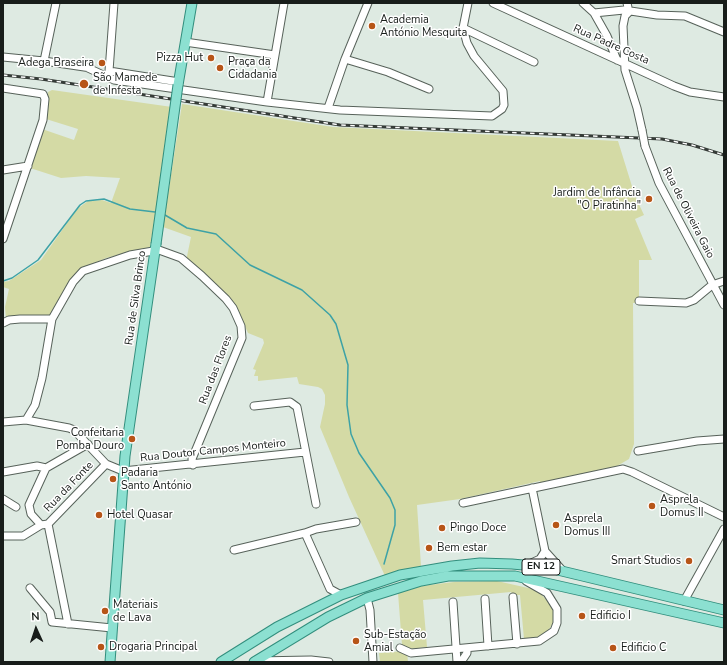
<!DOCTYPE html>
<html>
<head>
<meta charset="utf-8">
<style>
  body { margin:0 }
  #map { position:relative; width:727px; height:665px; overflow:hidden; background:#deeae2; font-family:"Nunito Sans",sans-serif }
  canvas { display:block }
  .frame { position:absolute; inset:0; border:4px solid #181d1a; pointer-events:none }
  .north { position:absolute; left:16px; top:609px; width:40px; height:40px; -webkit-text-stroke:3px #fff; paint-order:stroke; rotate:357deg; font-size:11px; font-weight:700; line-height:16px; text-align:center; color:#181d1a }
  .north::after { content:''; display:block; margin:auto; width:14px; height:18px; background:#181d1a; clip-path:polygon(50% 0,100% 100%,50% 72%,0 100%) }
</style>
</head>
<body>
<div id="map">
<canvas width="727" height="665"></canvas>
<div class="frame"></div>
<div class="north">N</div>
</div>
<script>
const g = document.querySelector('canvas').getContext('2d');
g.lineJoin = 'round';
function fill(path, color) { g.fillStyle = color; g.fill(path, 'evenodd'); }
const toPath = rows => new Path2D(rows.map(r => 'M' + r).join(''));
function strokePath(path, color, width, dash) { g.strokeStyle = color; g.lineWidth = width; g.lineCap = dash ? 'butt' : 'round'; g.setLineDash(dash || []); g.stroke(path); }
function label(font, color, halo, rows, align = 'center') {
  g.font = font + ' "Nunito Sans",sans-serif'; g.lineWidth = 3; g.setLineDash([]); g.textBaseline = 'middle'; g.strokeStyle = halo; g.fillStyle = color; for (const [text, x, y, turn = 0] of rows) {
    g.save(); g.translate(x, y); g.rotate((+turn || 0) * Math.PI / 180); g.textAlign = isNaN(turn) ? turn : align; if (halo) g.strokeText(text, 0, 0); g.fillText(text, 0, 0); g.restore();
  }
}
fill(toPath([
  [52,90,172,107,150,247,106,258,81,269,51,317,6,319,5,307,9,289,3,287,3,282,9,281,41,260,77,209,88,201,102,200,111,203,120,178,86,176,61,178,30,168,42,129,74,140,78,129,46,119,48,92],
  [182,104,333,127,618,141,635,196,644,215,635,219,652,260,639,260,639,303,633,303,634,444,629,459,612,469,540,484,540,481,460,499,417,505,421,566,385,576,349,497,320,427,325,404,325,395,322,389,318,387,299,384,297,377,258,381,258,376,254,376,256,370,253,369,264,343,263,339,248,333,236,306,186,261,191,237,163,227],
  [497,581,537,590,554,608,554,621,548,631,539,637,524,639,520,595,512,595,511,592,423,600,427,647,409,649,402,645,398,593,421,586,454,582],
  [405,651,407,652,408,662,380,662,379,653]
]), '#d4daa5');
strokePath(toPath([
  [165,215,187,228,216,234,250,265,302,290,330,315,336,324,348,365,347,405,351,434,359,453,390,498,395,510,395,525,384,564],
  [3,281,12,278,38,260,80,205,86,201,104,199,130,209,155,212]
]), '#3da2a6', 1.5);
const minor = toPath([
  [114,3,109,71,179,82],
  [493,3,674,86,690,92,724,97],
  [583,3,594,13,624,10,657,15,685,16,724,32],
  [627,3,629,12],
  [629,12,625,16,623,26,625,70,637,108,642,130],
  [594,13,607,36,617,60],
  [463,28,534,62],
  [185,42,275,55],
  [3,57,44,61,91,68],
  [345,59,388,72,429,89],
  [44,61,56,3],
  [88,68,114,80,267,102,340,110,492,116,502,109,504,105,503,91,474,56,467,43,463,28,468,3],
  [3,88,43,94,45,99,43,120,3,239],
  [267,102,284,3],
  [328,108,345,59,368,3],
  [645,146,659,183,724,305],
  [3,170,28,166],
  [639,301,686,303,694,300,712,285,724,281],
  [3,323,9,320,20,319,52,319],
  [254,406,290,402,297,407,316,504],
  [26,420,35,405,42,378,52,319,73,282,83,271,130,255,159,250,181,258,202,276,226,299,233,308,241,326,242,338,192,459,193,465],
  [3,422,26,420,69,428,74,430,106,464,123,471,305,452],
  [638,451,697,441,724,439],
  [3,472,37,466,46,468,88,444],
  [532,488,545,551,563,571],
  [3,499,16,507],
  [463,503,623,469,632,472,724,517],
  [48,524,68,624],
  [41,525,31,514,29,505,46,468],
  [3,536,23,536,41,525,48,524,106,464],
  [234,550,305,533],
  [527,565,540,559,545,551],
  [30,588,50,612,52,622,112,628],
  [341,595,330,589,305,533,316,529,356,522],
  [513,597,517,644],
  [367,598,370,610,373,662],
  [485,599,488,646],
  [684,601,724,529],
  [453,602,457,662],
  [400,648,411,653,539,641,554,631,557,623,557,609,547,593,526,581],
  [255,661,311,660,329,662],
  [461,662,467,653,467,648]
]);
const major = toPath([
  [178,85,192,3],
  [110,662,125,456,156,244],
  [221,662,277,627,341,595,400,575,452,566,480,563,512,564,545,567,724,610],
  [254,662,328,617,367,598,421,581,448,576,515,576,724,623]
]);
strokePath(minor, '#57625a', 9);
strokePath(major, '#328e7d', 11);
strokePath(minor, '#fff', 7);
strokePath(major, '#8ce0d1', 9);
const rail = toPath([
  [3,75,41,79,340,125,662,139,692,145,724,155]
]);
strokePath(rail, '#353b37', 3);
strokePath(rail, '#fff', 1.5, [4.5]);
const minorBridge = toPath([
  [642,130,645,146]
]);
const majorBridge = toPath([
  [156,244,178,85]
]);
strokePath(minorBridge, '#57625a', 9, []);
strokePath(majorBridge, '#328e7d', 11, []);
strokePath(minorBridge, '#fff', 7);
strokePath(majorBridge, '#8ce0d1', 9);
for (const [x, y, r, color] of [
  [372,26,4,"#b75518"],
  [211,58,4,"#b75518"],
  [102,63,4,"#b75518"],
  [220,68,4,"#b75518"],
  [84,84,5,"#b75518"],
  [649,199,4,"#b75518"],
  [132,439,4,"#b75518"],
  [113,479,4,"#b75518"],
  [652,506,4,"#b75518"],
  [99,515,4,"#b75518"],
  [556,525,4,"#b75518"],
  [442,528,4,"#b75518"],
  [429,548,4,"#b75518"],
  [689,561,4,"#b75518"],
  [105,611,4,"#b75518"],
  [582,616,4,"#b75518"],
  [356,641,4,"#b75518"],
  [101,647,4,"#b75518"],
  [613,648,4,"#b75518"]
]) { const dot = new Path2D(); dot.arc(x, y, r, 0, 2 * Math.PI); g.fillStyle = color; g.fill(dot); strokePath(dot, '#fff', 1.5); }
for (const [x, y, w] of [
  [541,567,38]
]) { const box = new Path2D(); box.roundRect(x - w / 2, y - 8, w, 16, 3); g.fillStyle = '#fff'; g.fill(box); strokePath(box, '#181d1a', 1); }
label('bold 10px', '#181d1a', null, [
  ["EN 12",541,567]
]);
label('11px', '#181d1a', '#fff', [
  ["Academia",380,20],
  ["António Mesquita",380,33],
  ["Pizza Hut",203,58,"right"],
  ["Praça da",228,62],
  ["Cidadania",228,75],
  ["Adega Braseira",94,63,"right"],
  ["São Mamede",93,78],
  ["de Infesta",93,91],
  ["Jardim de Infância",641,193,"right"],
  ["\"O Piratinha\"",641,206,"right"],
  ["Confeitaria",124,433,"right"],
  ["Pomba Douro",124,446,"right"],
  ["Padaria",121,473],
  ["Santo António",121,486],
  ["Asprela",660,500],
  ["Domus II",660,513],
  ["Hotel Quasar",107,515],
  ["Asprela",564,519],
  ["Domus III",564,532],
  ["Pingo Doce",450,528],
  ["Bem estar",437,548],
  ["Smart Studios",681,561,"right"],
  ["Materiais",113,605],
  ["de Lava",113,618],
  ["Edificio I",590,616],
  ["Sub-Estação",364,635],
  ["Amial",364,648],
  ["Drogaria Principal",109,647],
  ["Edificio C",621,648]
], 'left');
label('11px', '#181d1a', '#fff', [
  ["Rua Padre Costa",611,45,24],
  ["Rua de Oliveira Gaio",688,213,63],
  ["Rua de Silva Brinco",136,298,-82],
  ["Rua das Flores",216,370,-69],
  ["Rua Doutor Campos Monteiro",213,451,-6],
  ["Rua da Fonte",69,487,-46]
]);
</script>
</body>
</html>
